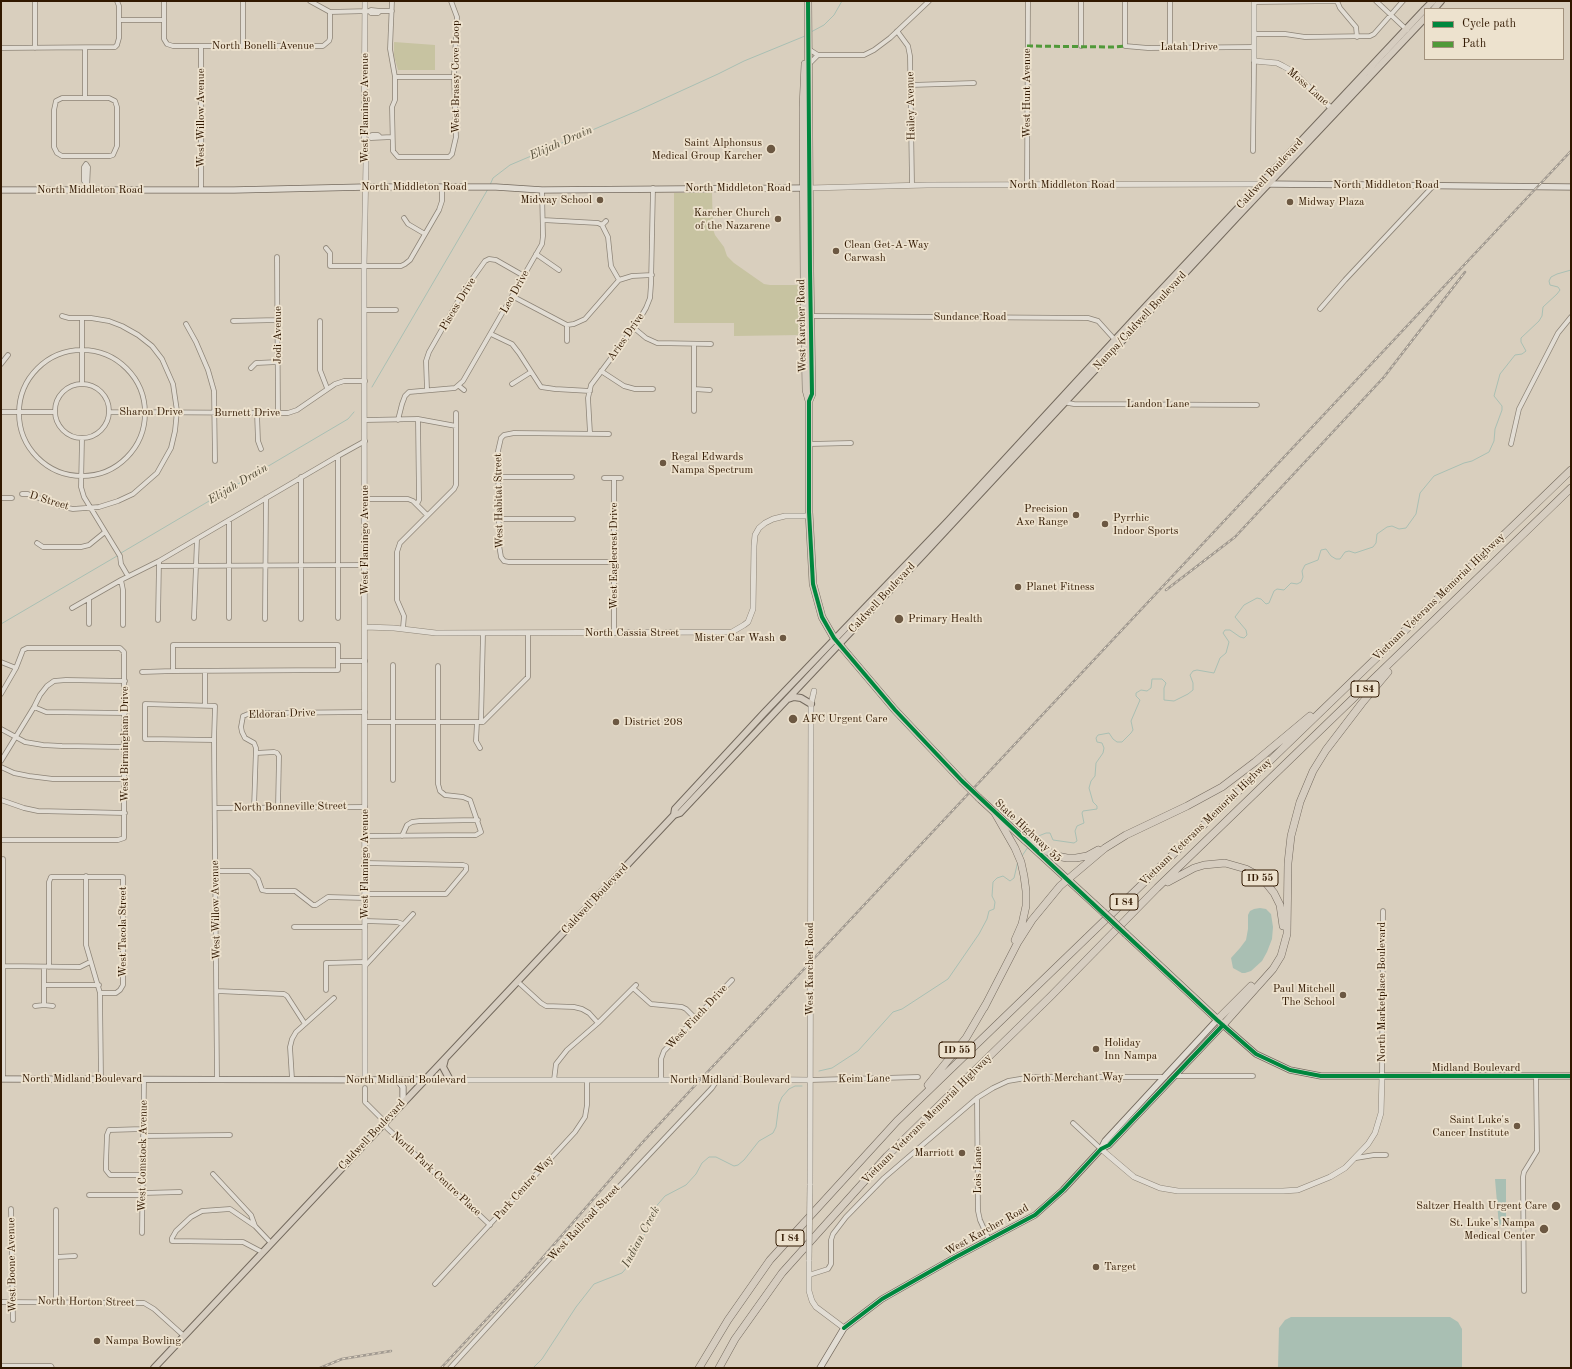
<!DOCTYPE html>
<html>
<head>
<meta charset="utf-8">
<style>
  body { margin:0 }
  #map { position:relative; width:1572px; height:1369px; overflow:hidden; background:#d9cfbe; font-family:"Old Standard TT",serif }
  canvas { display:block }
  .frame { position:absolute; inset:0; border:2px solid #311800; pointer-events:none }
  .legend { position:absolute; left:1424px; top:8px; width:140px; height:52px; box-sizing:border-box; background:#ede2ce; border:1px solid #a2917c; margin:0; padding:5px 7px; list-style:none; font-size:12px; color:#311800 }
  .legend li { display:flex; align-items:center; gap:8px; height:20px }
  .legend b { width:20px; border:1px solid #a2917c }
</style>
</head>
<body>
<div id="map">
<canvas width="1572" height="1369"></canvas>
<div class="frame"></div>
<ul class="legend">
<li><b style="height:5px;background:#00873e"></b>Cycle path</li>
<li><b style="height:5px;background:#509939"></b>Path</li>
</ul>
</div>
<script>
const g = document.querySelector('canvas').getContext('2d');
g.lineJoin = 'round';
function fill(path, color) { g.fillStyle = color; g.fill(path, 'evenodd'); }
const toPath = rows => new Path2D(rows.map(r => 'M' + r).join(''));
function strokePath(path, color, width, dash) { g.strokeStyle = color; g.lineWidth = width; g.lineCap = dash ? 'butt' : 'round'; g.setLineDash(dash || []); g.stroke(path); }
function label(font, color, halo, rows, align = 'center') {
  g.font = font + ' "Old Standard TT",serif'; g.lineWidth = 3.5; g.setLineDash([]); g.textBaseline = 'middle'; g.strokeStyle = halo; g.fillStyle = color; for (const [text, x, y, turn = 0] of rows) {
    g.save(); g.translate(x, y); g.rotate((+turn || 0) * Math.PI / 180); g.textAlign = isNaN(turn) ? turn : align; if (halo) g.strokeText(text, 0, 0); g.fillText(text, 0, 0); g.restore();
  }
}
fill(toPath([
  [394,42,435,45,435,70,398,70,394,56],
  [674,193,712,193,713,229,715,235,724,247,727,256,734,263,764,284,770,285,801,285,802,335,734,336,734,323,674,323]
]), '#c7c3a1');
fill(toPath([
  [1260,908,1266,909,1271,914,1273,927,1272,939,1267,952,1262,961,1251,971,1245,973,1242,973,1233,968,1231,958,1240,948,1246,940,1248,929,1248,915,1250,911,1254,909],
  [1495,1179,1506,1179,1506,1228,1499,1226],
  [1291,1317,1450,1317,1458,1322,1462,1329,1462,1368,1278,1368,1279,1328,1285,1320]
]), '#a9bfb3');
strokePath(toPath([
  [811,32,824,25,834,15,842,1],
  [490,185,493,178,510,165,637,111,718,74,744,61,805,36],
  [372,387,488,189],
  [121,553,348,419,354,412],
  [1,624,117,556],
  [1032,841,1036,837,1046,833,1050,833,1053,840,1074,843,1077,841,1075,831,1077,826,1084,823,1082,813,1083,811,1097,809,1097,806,1093,802,1089,788,1091,781,1095,776,1096,763,1103,753,1104,748,1102,743,1097,742,1096,738,1098,735,1109,733,1113,739,1117,742,1122,742,1131,733,1133,730,1131,721,1140,700,1136,696,1136,693,1141,690,1147,691,1151,688,1152,679,1162,679,1166,683,1164,688,1164,700,1174,701,1188,694,1193,690,1193,683,1190,675,1193,671,1197,670,1214,673,1220,658,1226,653,1229,642,1223,633,1225,630,1230,630,1240,637,1244,638,1247,635,1246,630,1235,617,1244,605,1257,598,1261,599,1266,604,1269,603,1274,591,1277,589,1284,590,1291,583,1297,584,1301,582,1303,577,1302,571,1305,565,1318,560,1321,550,1326,549,1331,556,1336,559,1340,559,1345,552,1349,551,1355,553,1373,547,1376,543,1377,534,1387,527,1392,526,1399,529,1406,528,1416,514,1420,493,1434,476,1464,463,1472,461,1489,452,1494,441,1495,429,1502,410,1502,406,1494,396,1500,374,1515,355,1522,354,1526,351,1521,342,1521,338,1539,321,1542,316,1543,307,1557,294,1560,290,1558,287,1550,285,1549,281,1551,277,1557,274,1571,270],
  [1022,856,1028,847],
  [819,1071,832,1068,858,1051,893,1012,902,1009,948,979,979,934,987,919,989,911,994,909,995,902,992,896,993,882,997,878,1003,876,1010,881,1014,878,1018,861],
  [533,1368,542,1359,576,1307,594,1284,622,1273,629,1265,638,1245,651,1223,653,1210,665,1196,686,1185,696,1174,702,1163,709,1157,716,1157,734,1166,738,1165,744,1160,759,1141,773,1133,776,1127,779,1104,782,1097,789,1089,795,1086,802,1086]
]), '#a9bfb3', 1);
const minor = toPath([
  [164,1,164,39,167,44,173,46,323,46,329,41,330,38,330,12],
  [310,1,330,12,369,11,371,10,380,11,378,13,371,13,369,11],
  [392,1,390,49,395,77,395,100,392,107,393,151,398,157,449,157,452,154,456,137,454,75,457,17,451,1],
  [1125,1,1125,46,1148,48,1254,47],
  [1170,1,1170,47],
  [1337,1,1340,8,1356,27,1357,37],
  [1376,1,1407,30],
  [1254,2,1337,1],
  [380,11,392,11],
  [119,20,164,20],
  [897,31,908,46,910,56,912,185],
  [1254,34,1285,34,1305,37,1370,36,1374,34,1403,1],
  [201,46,201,190],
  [243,46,243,1],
  [1081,46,1081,1],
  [1,48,115,47,117,45,119,38,119,6,117,1],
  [35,48,35,1],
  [810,50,818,55,864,55,874,50,890,38,929,1],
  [809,64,818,55],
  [395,77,454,77],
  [911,85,974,83],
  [62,98,109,98,115,101,117,107,117,146,113,155,110,156,62,156,57,153,54,147,54,110,56,101,62,98],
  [85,98,85,48],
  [380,137,378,135,372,135,370,136,371,138,392,137],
  [1253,151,1254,61],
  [87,184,84,181,84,167,86,164,88,167,87,190],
  [1027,185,1028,1],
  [404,218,408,224,425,234],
  [543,220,598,223,602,225],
  [606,221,602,225,608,237,611,266,619,280],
  [326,248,330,253,330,266,401,266,405,264,410,260,439,210,442,201,442,188],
  [536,254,559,270],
  [277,257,278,413],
  [512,296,567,325,574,324,585,319,619,280,632,276,652,275],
  [1320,309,1345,280,1434,185],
  [365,310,396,310],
  [811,316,1088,318,1098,321,1116,341],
  [82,318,82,383],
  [233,321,278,320],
  [320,321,320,370,327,388],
  [186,324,196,342,208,370,214,391,215,461],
  [634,328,646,338,657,343,711,344],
  [491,334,512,344,519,353,541,387,555,389,590,391],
  [567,341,567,325],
  '19 413a63 63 0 1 1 126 0a63 63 0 1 1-126 0Z',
  [1,364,8,355],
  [251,368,256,363,278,362],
  [601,371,624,386,635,389,653,389],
  '55 411a27 27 0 1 1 54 0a27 27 0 1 1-54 0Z',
  [512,384,531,372],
  [459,386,464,390],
  [694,389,710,390],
  [427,390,426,361,429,352,465,289,485,261,489,259,496,260,524,276],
  [1063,402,1074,404,1257,405],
  [694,411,694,345],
  [1,412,55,412],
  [110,412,288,413,297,410,335,384,344,381,365,381],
  [257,413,258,441,261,449],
  [365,420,418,419,456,426],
  [398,420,402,404,405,396,409,392,455,388,463,381,542,244,543,236,542,190],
  [590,433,588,398,591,385,636,325,646,308,650,298,651,284,653,188],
  [609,434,514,433,504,435,501,438,498,451,499,545,501,557,504,561,509,562,614,562],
  [82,438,81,487,84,497,120,556,121,564,128,576],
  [810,444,851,443],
  [1511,444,1519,409,1558,333,1571,317],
  [498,477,572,477],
  [604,478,621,478],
  [22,494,28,494,63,507,73,509,99,507,118,501,133,494,157,473,171,448,175,431,177,411,173,384,162,359,152,346,138,335,122,326,109,321,91,318,69,318,62,316],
  [1,498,12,498],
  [365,499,408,499,413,501,427,515],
  [417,504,419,500,418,419],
  [498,519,573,519],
  [37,543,43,547,81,547,89,545,105,532],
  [159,566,365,565],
  [89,599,89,624],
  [72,608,121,580],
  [194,618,197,539],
  [229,618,229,520],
  [338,618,338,456,365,441],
  [265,619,266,498],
  [301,619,301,477],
  [158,620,159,561,338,456],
  [123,625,123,590,121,580,159,561],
  [403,628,404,616,397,600,397,552,400,543,454,489,456,485,456,413],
  [614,633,614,478],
  [338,661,365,661],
  [1,662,16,668],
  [393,665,393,780],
  [142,672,173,671,338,670,338,645,173,645,173,671],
  [1,694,16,668,23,650,27,648,120,648,124,652,124,838,118,840,1,840],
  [145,704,215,706,214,740,145,739,145,704],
  [205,705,205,671],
  [34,707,46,712,125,713],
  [365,722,483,722,528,677,528,633],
  [477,722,476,741,480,748],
  [481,722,483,633],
  [1,729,25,742,43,745,62,746,125,747],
  [214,740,217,1079],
  [256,753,274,752,277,753,279,756,278,807],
  [1,761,34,707,40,695,47,686,54,681,66,680,125,681],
  [1,767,14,773,29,776,53,779,125,779],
  [1,800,24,808,38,811,125,813],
  [215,808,365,807],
  [254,808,256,748,254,743,245,738,242,732,241,727,243,716,248,714,265,713,365,712],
  [365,836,476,835,481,832,470,800,463,797,445,795,440,791,438,784,438,666],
  [402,836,407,825,412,822,420,821,478,820],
  [3,859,3,1079],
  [365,863,463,865,466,866,466,870,446,894,365,894],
  [216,871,250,871,258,879,262,890,267,891,295,891,313,905,316,905,328,897,365,898],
  [86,876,86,945,100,993,101,1079],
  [365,921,397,922,403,924],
  [294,927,365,927],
  [3,966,80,967,90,962],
  [365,966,413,914],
  [49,967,49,882,51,877,123,877,123,985,120,990,116,993,100,993],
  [517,981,541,1003,546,1006,574,1007,582,1009,589,1013,598,1023],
  [44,985,99,985],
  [633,988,651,1004,682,1007,686,1009,695,1018],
  [326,990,326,963,365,962],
  [217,991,284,994,287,996,305,1024],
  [44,1005,53,1006],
  [35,1006,44,1005,44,968],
  [1174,1076,1253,1076],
  [1382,1077,1383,911],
  [292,1079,290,1047,292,1039,296,1032,334,998],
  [661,1079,661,1059,664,1051,732,980],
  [554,1080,556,1064,567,1050,598,1023,636,985],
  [810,1080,918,1077],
  [365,1088,365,1102,384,1121,387,1128,490,1225],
  [977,1098,978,1211,980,1220,989,1240],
  [1073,1123,1101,1149],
  [143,1136,230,1135],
  [1356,1158,1374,1155,1386,1155],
  [213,1174,251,1215,255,1226,271,1243],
  [143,1175,110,1175,106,1170,106,1162,107,1135,109,1130,143,1129],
  [143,1193,180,1192],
  [89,1195,143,1195],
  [11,1209,13,1320],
  [56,1210,56,1302],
  [255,1226,230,1209,202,1211,191,1217,176,1231,172,1238,172,1241,243,1242,262,1252],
  [142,1233,144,1079],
  [56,1257,75,1256],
  [809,1275,828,1269,831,1264,831,1240,833,1234,846,1217,884,1178,977,1098,993,1088,1008,1081,1032,1077,1165,1077],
  [435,1284,575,1132,585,1117,587,1105,587,1080],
  [1524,1291,1523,1177,1524,1172,1537,1151,1536,1076],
  [1,1302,144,1303,154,1309,184,1336],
  [1,1366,51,1366,52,1368],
  [450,1368,598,1206,614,1192,712,1088,718,1079]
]);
const tertiary = toPath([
  [365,1,364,136,366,163,364,266,365,1079],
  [1254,1,1254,61,1277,63,1283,66,1292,71,1333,110],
  [809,188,927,185,1261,184],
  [365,627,394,628,436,633,732,632,744,625,748,622,753,609,754,546,755,535,759,528,765,523,773,519,785,516,809,516],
  [425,1080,700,1080,718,1079,810,1080],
  [1101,1149,1134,1177,1160,1188,1178,1191,1283,1191,1298,1190,1330,1177,1345,1168,1368,1144,1375,1133,1381,1113,1382,1077],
  [810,1185,811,704,814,691],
  [809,1260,809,1291,812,1301,816,1307,844,1328]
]);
const secondary = toPath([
  [1267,184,1571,187],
  [1,190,234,190,365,187,496,187,542,190,807,188],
  [1,1079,425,1080],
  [397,1079,403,1087,403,1102],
  [1101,1149,1105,1141,1217,1020],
  [820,1368,844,1328,882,1299,954,1258,1035,1215,1063,1190,1101,1149,1109,1145,1223,1025,1256,1054,1290,1070,1321,1076,1571,1076]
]);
const primary = toPath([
  [1425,9,1433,1],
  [1434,9,1441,1],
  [788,699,794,697,801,698,811,704],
  [674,815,675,809,764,713,948,521,1148,304,1425,9],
  [445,1059,443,1067,450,1080],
  [154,1368,674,815,680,813,924,554,1239,215,1425,18]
]);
const trunk = toPath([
  [808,1,810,271,812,394,809,401,809,512,813,584,822,617,834,638,895,710,962,781],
  [805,64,803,108,804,282,806,390,809,401],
  [979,798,1103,912],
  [1126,934,1221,1023]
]);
const motorway = toPath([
  [995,813,1015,848,1021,862,1024,876,1026,891,1026,906,1022,924,1015,940],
  [1025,840,1057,856,1067,858,1076,858,1087,856,1098,850],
  [1168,882,1194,868,1204,865,1225,863,1246,869,1257,875,1266,883,1274,893,1280,905,1283,926],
  [984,1008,1018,942,1032,920,1060,886,1105,848,1126,835,1187,806,1222,787,1255,762,1310,716],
  [1217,1020,1251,986],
  [1223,1025,1273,969,1281,956,1287,934,1288,863,1291,836,1300,802,1313,771,1326,750,1362,703,1388,672],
  [928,1085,966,1038,986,1004],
  [699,1368,728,1320,770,1260,897,1121,1571,470],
  [719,1368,735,1339,782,1273,887,1156,1051,996,1157,888,1571,488]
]);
strokePath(minor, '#8d8477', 5.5);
strokePath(tertiary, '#8d8477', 6);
strokePath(secondary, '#746a5e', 7);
strokePath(primary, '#746a5e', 8);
strokePath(trunk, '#746a5e', 8);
strokePath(motorway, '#746a5e', 8);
strokePath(minor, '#e2ddd4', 4);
strokePath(tertiary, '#e2ddd4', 5);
strokePath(secondary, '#e2ddd4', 5.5);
strokePath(primary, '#d6cdc0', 6);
strokePath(trunk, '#d6cdc0', 7);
strokePath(motorway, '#d6cdc0', 7);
const rail = toPath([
  [1166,590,1235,537,1384,377,1465,272],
  [320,1368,342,1359,391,1351],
  [441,1368,524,1279,641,1144,700,1080,1571,151]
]);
strokePath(rail, '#a09990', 2.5);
strokePath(rail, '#ede2ce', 1, [3]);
const tertiaryBridge = toPath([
  [809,1260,810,1185]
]);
const trunkBridge = toPath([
  [962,781,979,798],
  [1103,912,1126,934]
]);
strokePath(tertiaryBridge, '#8d8477', 6, []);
strokePath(trunkBridge, '#746a5e', 8, []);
strokePath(tertiaryBridge, '#e2ddd4', 5);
strokePath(trunkBridge, '#d6cdc0', 7);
strokePath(toPath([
  [1027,46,1113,47,1125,46]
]), '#509939', 3, [6, 3]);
strokePath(toPath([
  [808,1,810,271,812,394,809,401,809,512,813,584,822,617,834,638,895,710,962,781,1217,1020,1256,1054,1290,1070,1321,1076,1571,1076],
  [844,1328,882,1299,954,1258,1035,1215,1063,1190,1101,1149,1109,1145,1223,1025]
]), '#00873e', 4);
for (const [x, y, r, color] of [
  [771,149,5,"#6c5842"],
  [600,200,4,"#6c5842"],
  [1290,202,4,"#6c5842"],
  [778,219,4,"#6c5842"],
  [836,251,4,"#6c5842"],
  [663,463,4,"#6c5842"],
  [1076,515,4,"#6c5842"],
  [1105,524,4,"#6c5842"],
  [1018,587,4,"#6c5842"],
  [899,619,5,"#6c5842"],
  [783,638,4,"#6c5842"],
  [793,719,5,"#6c5842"],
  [616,722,4,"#6c5842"],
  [1343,995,4,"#6c5842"],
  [1096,1049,4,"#6c5842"],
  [1517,1126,4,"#6c5842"],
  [962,1153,4,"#6c5842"],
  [1556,1206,5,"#6c5842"],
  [1544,1229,5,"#6c5842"],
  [1096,1267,4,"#6c5842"],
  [97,1341,4,"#6c5842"]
]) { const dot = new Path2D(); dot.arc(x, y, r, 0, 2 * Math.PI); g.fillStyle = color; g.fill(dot); strokePath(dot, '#ede2ce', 1.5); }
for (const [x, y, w] of [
  [1365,689,28],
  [1260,878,36],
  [1124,902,28],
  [957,1050,36],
  [790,1238,28]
]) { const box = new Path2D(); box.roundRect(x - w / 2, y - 8, w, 16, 3); g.fillStyle = '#ede2ce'; g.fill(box); strokePath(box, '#311800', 1); }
label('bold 10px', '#311800', null, [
  ["I 84",1365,689],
  ["ID 55",1260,878],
  ["I 84",1124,902],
  ["ID 55",957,1050],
  ["I 84",790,1238]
]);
label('11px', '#311800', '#ede2ce', [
  ["North Bonelli Avenue",263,46],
  ["Latah Drive",1189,47],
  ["West Brassy Cove Loop",456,77,-90],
  ["Moss Lane",1308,87,41],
  ["West Hunt Avenue",1027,93,-90],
  ["Hailey Avenue",911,106,-91],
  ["West Flamingo Avenue",365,108,-90],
  ["West Willow Avenue",201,118,-90],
  ["Caldwell Boulevard",1270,174,-47],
  ["North Middleton Road",1062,185],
  ["North Middleton Road",1386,185],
  ["North Middleton Road",414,187],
  ["North Middleton Road",738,188],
  ["North Middleton Road",90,190],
  ["Leo Drive",515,292,-61],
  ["Pisces Drive",458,304,-59],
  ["Sundance Road",970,317],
  ["Nampa/Caldwell Boulevard",1140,321,-47],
  ["West Karcher Road",802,326,-91],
  ["Jodi Avenue",278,335,-90],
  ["Aries Drive",626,337,-55],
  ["Landon Lane",1158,404],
  ["Sharon Drive",151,412],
  ["Burnett Drive",247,413],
  ["D Street",49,501,17],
  ["West Habitat Street",499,501,-91],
  ["West Flamingo Avenue",365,540,-90],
  ["West Eaglecrest Drive",614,556,-90],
  ["Vietnam Veterans Memorial Highway",1439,597,-44],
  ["Caldwell Boulevard",882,598,-47],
  ["North Cassia Street",632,633],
  ["Eldoran Drive",282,714,-2],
  ["West Birmingham Drive",125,744,-90],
  ["North Bonneville Street",290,807,-1],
  ["Vietnam Veterans Memorial Highway",1206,822,-44],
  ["State Highway 55",1028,831,43],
  ["West Flamingo Avenue",365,864,-90],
  ["Caldwell Boulevard",595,899,-47],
  ["West Willow Avenue",216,910,-91],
  ["West Tacola Street",123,932,-90],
  ["West Karcher Road",810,969,-90],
  ["North Marketplace Boulevard",1382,992,-90],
  ["West Finch Drive",697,1017,-47],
  ["Midland Boulevard",1476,1068],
  ["North Merchant Way",1073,1078,-1],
  ["North Midland Boulevard",82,1079],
  ["Keim Lane",864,1079,-1],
  ["North Midland Boulevard",406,1080],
  ["North Midland Boulevard",730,1080],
  ["Vietnam Veterans Memorial Highway",927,1119,-45],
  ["Caldwell Boulevard",372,1135,-47],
  ["West Comstock Avenue",143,1156,-89],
  ["Lois Lane",978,1170,-90],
  ["North Park Centre Place",436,1174,43],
  ["Park Centre Way",524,1188,-48],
  ["West Railroad Street",584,1223,-47],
  ["West Karcher Road",987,1230,-29],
  ["West Boone Avenue",12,1265,-91],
  ["North Horton Street",86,1302,1]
]);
label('11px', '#311800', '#ede2ce', [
  ["Saint Alphonsus",762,143,"right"],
  ["Medical Group Karcher",762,156,"right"],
  ["Midway School",592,200,"right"],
  ["Midway Plaza",1298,202],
  ["Karcher Church",770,213,"right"],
  ["of the Nazarene",770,226,"right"],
  ["Clean Get-A-Way",844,245],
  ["Carwash",844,258],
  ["Regal Edwards",671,457],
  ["Nampa Spectrum",671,470],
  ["Precision",1068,509,"right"],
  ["Axe Range",1068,522,"right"],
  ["Pyrrhic",1113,518],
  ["Indoor Sports",1113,531],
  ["Planet Fitness",1026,587],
  ["Primary Health",908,619],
  ["Mister Car Wash",775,638,"right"],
  ["AFC Urgent Care",802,719],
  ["District 208",624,722],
  ["Paul Mitchell",1335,989,"right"],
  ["The School",1335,1002,"right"],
  ["Holiday",1104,1043],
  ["Inn Nampa",1104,1056],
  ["Saint Luke's",1509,1120,"right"],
  ["Cancer Institute",1509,1133,"right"],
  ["Marriott",954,1153,"right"],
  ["Saltzer Health Urgent Care",1547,1206,"right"],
  ["St. Luke’s Nampa",1535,1223,"right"],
  ["Medical Center",1535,1236,"right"],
  ["Target",1104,1267],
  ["Nampa Bowling",105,1341]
], 'left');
label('italic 12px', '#4f4834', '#ede2ce', [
  ["Elijah Drain",561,143,-24],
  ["Elijah Drain",238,484,-31],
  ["Indian Creek",641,1237,-62]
]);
</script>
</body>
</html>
